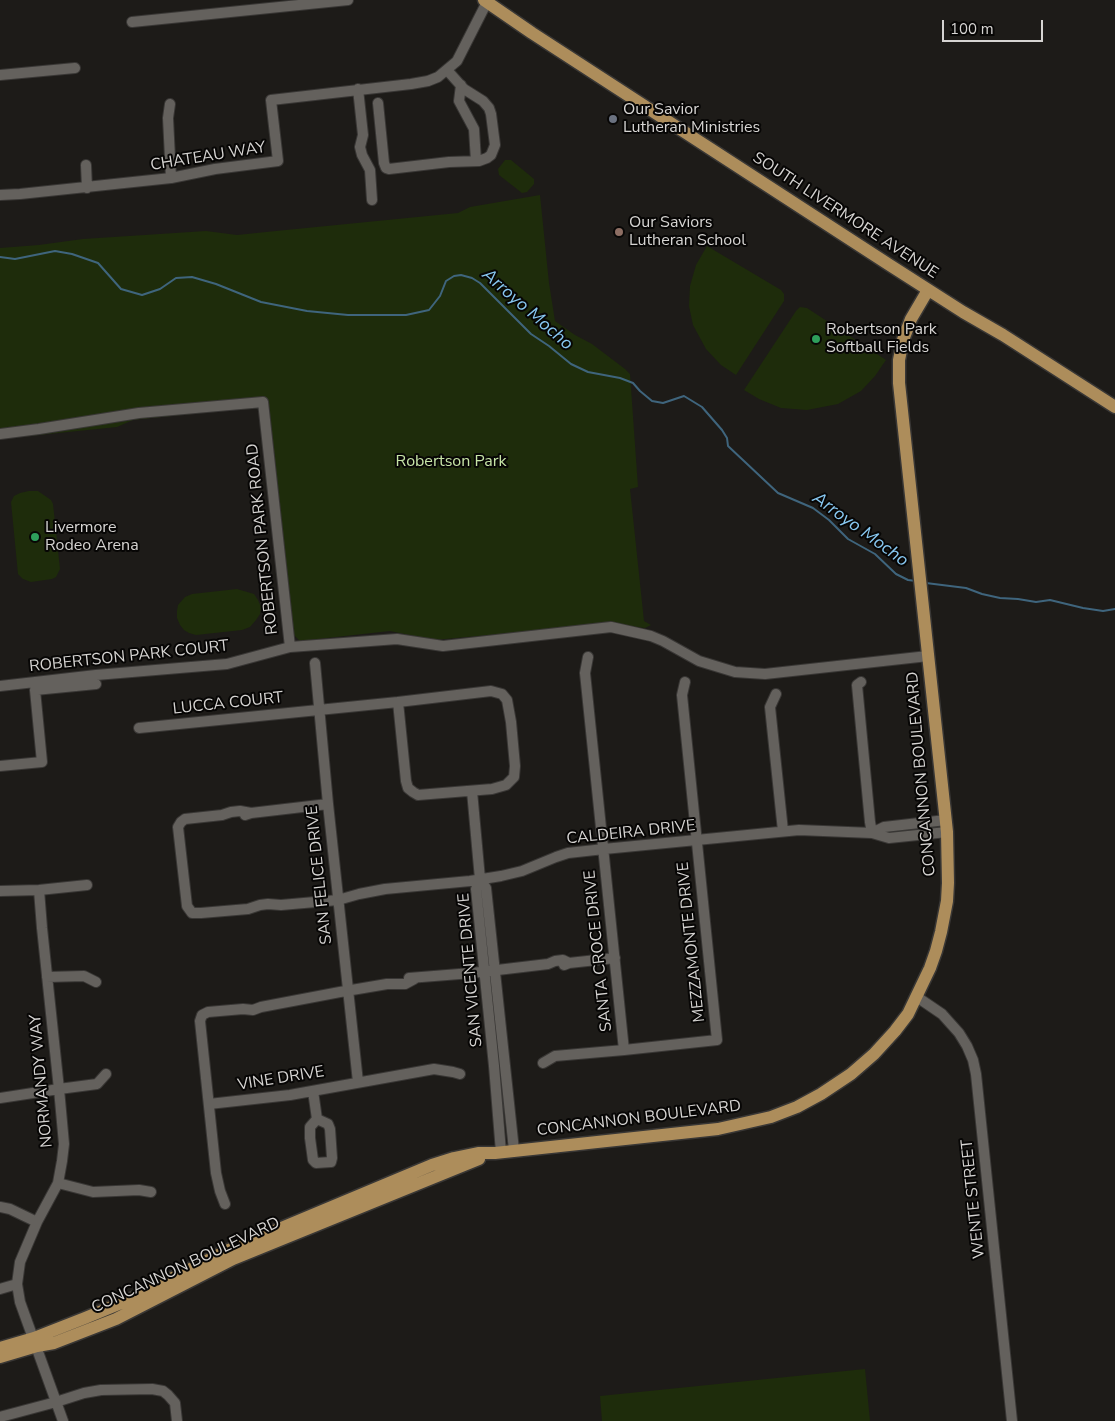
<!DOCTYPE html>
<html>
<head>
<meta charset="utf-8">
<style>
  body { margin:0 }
  #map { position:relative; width:1115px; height:1421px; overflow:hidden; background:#1d1b18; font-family:"Nunito Sans",sans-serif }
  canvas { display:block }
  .scale { position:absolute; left:942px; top:20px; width:101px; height:22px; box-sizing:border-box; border:2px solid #d6d4d2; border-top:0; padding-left:6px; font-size:15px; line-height:18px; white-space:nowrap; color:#d6d4d2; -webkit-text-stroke:4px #070605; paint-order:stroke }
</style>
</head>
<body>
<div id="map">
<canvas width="1115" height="1421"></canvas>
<div class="scale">100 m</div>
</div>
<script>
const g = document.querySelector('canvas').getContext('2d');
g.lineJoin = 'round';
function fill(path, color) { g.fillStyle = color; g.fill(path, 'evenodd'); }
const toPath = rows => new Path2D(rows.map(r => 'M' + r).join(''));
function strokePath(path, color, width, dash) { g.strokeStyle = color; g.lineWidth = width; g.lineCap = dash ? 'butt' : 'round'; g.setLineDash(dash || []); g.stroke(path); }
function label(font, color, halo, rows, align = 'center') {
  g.font = font + ' "Nunito Sans",sans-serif'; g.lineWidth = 4; g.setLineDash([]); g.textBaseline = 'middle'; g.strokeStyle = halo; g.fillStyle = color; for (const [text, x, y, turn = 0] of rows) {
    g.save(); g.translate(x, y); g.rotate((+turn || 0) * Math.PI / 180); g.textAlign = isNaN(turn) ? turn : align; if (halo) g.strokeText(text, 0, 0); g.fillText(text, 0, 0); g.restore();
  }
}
fill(toPath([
  [505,160,511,160,534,179,534,184,527,192,522,193,499,175,498,169],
  [540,195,549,283,555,321,575,335,592,344,625,369,630,374,638,487,630,489,644,621,651,625,645,628,611,624,434,640,390,631,300,641,294,635,269,406,133,420,117,427,0,439,0,248,39,245,83,239,206,231,237,235,276,231,458,213,470,207],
  [707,246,781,290,784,294,784,301,736,375,721,365,706,349,693,325,689,306,690,286,696,265],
  [800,307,807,308,886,360,875,376,861,391,838,404,807,410,781,408,759,399,744,390,796,311],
  [29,491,38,491,51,500,53,504,60,569,56,577,52,579,31,582,23,579,18,574,11,502,14,496,20,493],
  [237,589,254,594,258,600,261,607,260,614,256,620,250,627,242,630,196,635,189,633,184,630,180,625,177,618,177,611,178,605,185,597,192,594],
  [865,1369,870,1421,602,1421,600,1396]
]), '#1e2c0b');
strokePath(toPath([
  [0,257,15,259,55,251,72,254,98,263,121,289,142,295,160,289,176,278,192,277,216,284,261,302,307,311,348,315,406,315,429,310,440,296,446,281,454,276,461,275,472,278,480,283,531,334,549,346,571,364,588,372,620,378,633,383,640,391,652,401,663,403,684,396,702,407,722,430,727,438,728,446,778,493,813,508,829,520,848,539,875,554,896,574,908,580,916,581],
  [926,583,966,588,982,594,1000,598,1018,599,1036,602,1050,600,1083,608,1103,611,1115,609]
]), '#3f657d', 2);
const minor = toPath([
  [132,22,348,0],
  [0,75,75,68],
  [461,85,459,101,474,129,476,161],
  [358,89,363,135,360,147,362,155,370,170,372,200],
  [378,103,384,163,386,168,389,169,449,162,479,161,487,158,491,155,495,145,491,114,489,108,483,101,464,89,447,70],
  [170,104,168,118,171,178],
  [86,165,87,188],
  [0,195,20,194,171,178,215,169,278,161,271,100,411,84,428,81,438,77,457,61,488,0],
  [0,434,39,429,139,413,263,402,290,647],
  [588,657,585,673,624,1050],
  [315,663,328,804,358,1082],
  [861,682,857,685,870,822,872,833],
  [0,686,96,675,227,664,290,647,397,639,443,646,611,627,651,636,663,641,699,661,735,672,765,674,928,656],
  [776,694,770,707,783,831],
  [139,728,398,702,406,781,408,788,413,792,418,795,492,789,506,785,514,777,515,766,511,722,507,700,502,694,491,691,398,702],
  [0,766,42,762,35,690,96,684],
  [472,791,480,879,476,889,494,1066,501,1152],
  [251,813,240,811,231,812,222,815,185,819,181,822,178,827,187,906,192,913,201,913,248,909,260,905,268,904,281,905,338,900,359,894,385,889,470,881,501,876,522,871,556,857,568,853,604,849,799,830,872,833,889,838,947,832],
  [245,815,251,813,328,804],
  [872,833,884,827,946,820],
  [480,879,486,888,514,1150],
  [39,890,42,928,59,1089,64,1144,62,1161,58,1183,37,1222,20,1262,17,1284,20,1302,63,1421],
  [0,891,39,890,87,885],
  [564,965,569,963,615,958],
  [47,977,84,976,96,982],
  [409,978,472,973,548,964,555,961,563,960,569,963],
  [917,997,942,1014,959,1033,967,1046,973,1060,976,1074,1012,1421],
  [543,1063,555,1056,624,1050,717,1040,682,695,685,682],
  [313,1091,317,1119],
  [0,1098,59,1089,97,1084,106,1074],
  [209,1104,290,1095,434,1069,453,1072,460,1074],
  [317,1119,328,1124,330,1129,332,1158,331,1162,316,1163,313,1160,310,1138,310,1127,317,1119],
  [58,1183,93,1192,139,1190,151,1192],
  [225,1204,220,1191,216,1173,200,1021,202,1015,208,1012,243,1009,253,1010,261,1007,340,992,387,984,405,984,416,978],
  [0,1207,10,1209,37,1222],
  [0,1289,17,1284],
  [0,1417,56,1402,84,1393,101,1390,152,1389,163,1391,168,1395,175,1403,177,1421]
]);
const major = toPath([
  [484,0,532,33,888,264,963,312,1003,335,1115,407],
  [0,1348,34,1338,85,1318,131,1299,224,1252,432,1165,454,1158,478,1153,495,1153,718,1129,771,1117,797,1107,821,1094,851,1074,874,1054,895,1031,908,1014,930,968,936,951,941,932,947,901,948,883,947,832,899,383,899,360,903,340,911,319,928,290],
  [0,1357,37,1346,54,1343,116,1319,233,1259,479,1159]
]);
strokePath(minor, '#393735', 12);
strokePath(major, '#393735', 15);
strokePath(minor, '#64615d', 10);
strokePath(major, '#ad8d5b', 12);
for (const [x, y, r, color] of [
  [613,119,5,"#6b7280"],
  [619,232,5,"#8d6e63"],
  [816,339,5,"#2e9e5b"],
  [35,537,5,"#2e9e5b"]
]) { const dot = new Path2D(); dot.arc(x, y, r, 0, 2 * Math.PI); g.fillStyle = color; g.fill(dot); strokePath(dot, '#070605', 2); }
label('16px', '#d6d4d2', '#070605', [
  ["Our Savior",623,110],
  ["Lutheran Ministries",623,128],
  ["Our Saviors",629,223],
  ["Lutheran School",629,241],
  ["Robertson Park",826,330],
  ["Softball Fields",826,348],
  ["Livermore",45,528],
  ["Rodeo Arena",45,546]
], 'left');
label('16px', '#d6d4d2', '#070605', [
  ["CHATEAU WAY",208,157,-9],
  ["SOUTH LIVERMORE AVENUE",845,216,33],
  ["ROBERTSON PARK ROAD",263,539,-96],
  ["ROBERTSON PARK COURT",129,657,-6],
  ["LUCCA COURT",228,704,-6],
  ["CONCANNON BOULEVARD",922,774,-95],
  ["CALDEIRA DRIVE",631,833,-6],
  ["SAN FELICE DRIVE",320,875,-96],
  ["MEZZAMONTE DRIVE",692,942,-96],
  ["SANTA CROCE DRIVE",599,951,-96],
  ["SAN VICENTE DRIVE",471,970,-95],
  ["VINE DRIVE",281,1079,-9],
  ["NORMANDY WAY",42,1081,-95],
  ["CONCANNON BOULEVARD",639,1119,-7],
  ["WENTE STREET",974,1199,-96],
  ["CONCANNON BOULEVARD",186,1266,-25]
]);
label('16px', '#c7e5a7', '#070605', [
  ["Robertson Park",451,462]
]);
label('italic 18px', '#88c8f1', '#070605', [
  ["Arroyo Mocho",527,310,41],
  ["Arroyo Mocho",860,530,36]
]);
</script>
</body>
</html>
